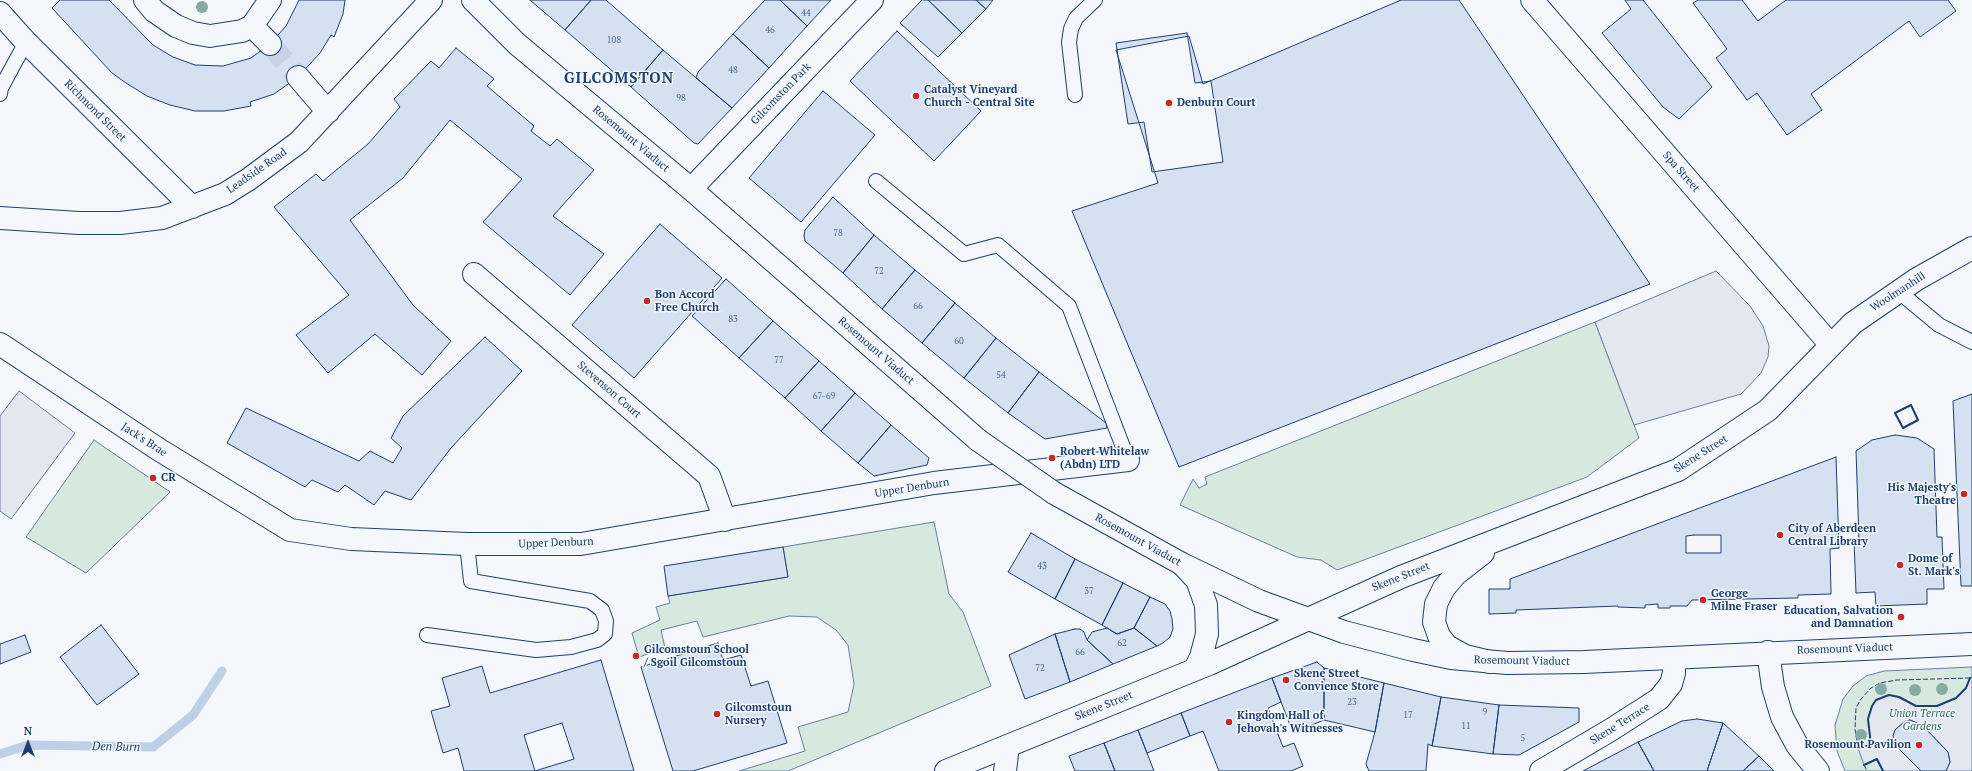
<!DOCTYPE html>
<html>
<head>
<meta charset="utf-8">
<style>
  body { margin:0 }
  #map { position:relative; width:1972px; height:771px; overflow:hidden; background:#f4f7fb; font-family:"PT Serif",serif }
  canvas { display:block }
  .north { position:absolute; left:8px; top:723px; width:40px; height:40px; -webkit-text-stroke:3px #f4f7fb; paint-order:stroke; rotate:0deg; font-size:11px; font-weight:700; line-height:16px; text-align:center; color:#1d3f73 }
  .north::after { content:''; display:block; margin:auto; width:14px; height:18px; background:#1d3f73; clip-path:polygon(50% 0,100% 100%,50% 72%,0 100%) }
</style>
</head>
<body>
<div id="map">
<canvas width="1972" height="771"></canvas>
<div class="north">N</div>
</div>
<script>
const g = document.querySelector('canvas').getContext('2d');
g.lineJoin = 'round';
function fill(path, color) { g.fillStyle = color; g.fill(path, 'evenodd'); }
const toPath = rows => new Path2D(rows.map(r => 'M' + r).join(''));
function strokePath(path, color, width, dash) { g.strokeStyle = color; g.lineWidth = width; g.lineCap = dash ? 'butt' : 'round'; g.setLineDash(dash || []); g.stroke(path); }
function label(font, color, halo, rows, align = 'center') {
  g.font = font + ' "PT Serif",serif'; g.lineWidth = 3; g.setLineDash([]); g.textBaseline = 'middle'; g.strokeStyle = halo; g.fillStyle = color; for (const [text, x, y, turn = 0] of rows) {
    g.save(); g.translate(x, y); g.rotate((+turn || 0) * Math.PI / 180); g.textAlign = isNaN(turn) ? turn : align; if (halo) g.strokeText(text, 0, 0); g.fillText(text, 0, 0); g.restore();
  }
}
const green = toPath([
  [1595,322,1639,438,1587,477,1337,570,1321,560,1297,557,1180,505,1193,479,1199,488,1207,484,1205,477,1595,322],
  [94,440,170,492,86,573,26,537,94,440],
  [934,522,949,594,963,612,991,686,788,771,739,771,805,751,798,727,848,712,854,684,851,664,848,645,836,630,817,617,789,616,703,637,697,621,661,630,665,648,639,657,632,633,660,620,656,607,670,603,668,596,788,577,783,547,934,522],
  [1972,667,1972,771,1845,771,1837,751,1835,725,1843,699,1853,686,1866,676,1884,671,1972,667]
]);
fill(green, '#d7e8df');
strokePath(green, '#687fa3', 1);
const parking = toPath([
  [1716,271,1750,306,1763,326,1769,346,1768,357,1761,373,1741,394,1634,425,1595,322,1716,271],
  [19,391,75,433,11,519,0,511,0,416,19,391],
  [1972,677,1972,771,1946,771,1950,762,1948,752,1922,725,1910,720,1904,722,1895,730,1894,736,1895,743,1921,771,1883,771,1876,759,1864,765,1858,748,1871,745,1868,719,1872,706,1876,700,1889,695,1899,697,1916,706,1937,706,1956,698,1966,688,1970,678,1972,677]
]);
fill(parking, '#e3e8f0');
strokePath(parking, '#687fa3', 1);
strokePath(toPath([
  [0,754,28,745,153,747,193,715,222,671]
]), '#bed0e5', 9);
const building = toPath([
  [60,0,109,0,153,45,173,57,195,65,223,66,251,58,270,44,286,26,299,0,345,0,343,14,334,37,331,35,320,53,298,77,274,94,250,102,251,106,224,111,195,111,170,105,147,96,126,83,112,73,52,8,60,0],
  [530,0,591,0,565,30,530,0],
  [591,0,606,0,663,50,631,87,565,30,591,0],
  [765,0,780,0,807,26,769,68,733,34,765,0],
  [780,0,831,0,807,26,780,0],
  [922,0,928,0,962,33,938,57,900,23,922,0],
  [928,0,976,0,986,9,962,33,928,0],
  [976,0,993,0,986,9,976,0],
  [1401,0,1459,0,1650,284,1179,467,1072,211,1158,183,1116,50,1189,36,1203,84,1401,0],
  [1625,0,1643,0,1712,87,1679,119,1663,107,1602,33,1631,9,1625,0],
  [1698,0,1742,0,1758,21,1786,0,1948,0,1956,11,1920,37,1909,21,1811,94,1822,110,1787,135,1757,93,1747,100,1716,58,1727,49,1693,3,1698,0],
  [897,31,981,111,934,161,850,81,897,31],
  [1187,33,1195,83,1211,81,1223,162,1152,172,1144,122,1128,124,1116,43,1187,33],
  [733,34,769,68,732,108,696,78,698,72,733,34],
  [456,48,494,79,487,86,534,126,531,131,550,146,557,139,594,170,553,216,604,254,570,295,483,222,522,179,450,120,403,178,350,220,413,305,451,341,422,375,375,334,328,373,296,335,349,295,274,207,316,174,323,181,368,144,400,107,394,99,431,61,439,68,456,48],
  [663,50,732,108,698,144,694,143,631,87,663,50],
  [823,91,875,135,801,222,749,178,823,91],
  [833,197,874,235,843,273,805,241,804,236,805,230,833,197],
  [660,224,722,278,634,378,572,325,660,224],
  [874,235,915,270,882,309,843,273,874,235],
  [915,270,955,303,922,343,882,309,915,270],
  [726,279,773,321,739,358,692,316,726,279],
  [955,303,996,338,964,378,922,343,955,303],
  [773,321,819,361,785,398,739,358,773,321],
  [485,337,522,371,451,448,411,500,385,491,374,505,345,485,338,492,312,480,305,487,227,443,246,408,359,461,370,451,393,463,402,448,391,438,403,416,485,337],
  [996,338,1039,372,1008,413,964,378,996,338],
  [819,361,855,393,821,431,785,398,819,361],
  [1039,372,1106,423,1107,428,1045,439,1008,413,1039,372],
  [855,393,891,425,858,463,821,431,855,393],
  [1972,394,1972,586,1961,586,1953,401,1972,394],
  [891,425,929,458,927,465,874,476,858,463,891,425],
  [1895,435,1917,438,1934,449,1937,537,1942,537,1944,589,1927,589,1927,604,1876,606,1875,592,1856,593,1854,540,1859,540,1856,451,1872,440,1895,435],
  [1836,457,1839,548,1830,549,1831,594,1798,595,1798,598,1692,600,1687,606,1670,606,1670,608,1658,608,1658,604,1645,605,1645,608,1618,607,1618,606,1516,610,1516,613,1489,614,1489,589,1510,589,1510,579,1836,457],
  [1694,535,1721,535,1721,553,1686,553,1686,536,1694,535],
  [1031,533,1075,559,1055,599,1008,572,1031,533],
  [783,547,788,577,668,596,664,566,783,547],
  [1075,559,1123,583,1102,625,1055,599,1075,559],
  [1123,583,1150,597,1134,628,1117,634,1102,625,1123,583],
  [1150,597,1165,604,1170,611,1172,619,1173,629,1170,637,1163,643,1157,646,1134,628,1150,597],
  [101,625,139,674,97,705,60,657,101,625],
  [1107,628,1117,634,1134,628,1157,646,1113,664,1087,640,1092,632,1107,628],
  [1075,629,1080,629,1084,632,1087,640,1113,664,1070,682,1055,634,1075,629],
  [1055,634,1070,682,1025,699,1009,655,1055,634],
  [25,635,31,652,0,664,0,644,25,635],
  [718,643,723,660,741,655,751,686,768,681,787,743,693,771,673,771,641,667,718,643],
  [601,660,634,771,464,771,458,748,443,753,431,711,450,706,442,678,482,666,490,693,601,660],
  [562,723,574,759,535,771,524,735,562,723],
  [1317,662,1324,668,1324,720,1293,733,1272,678,1317,662],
  [1324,668,1384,683,1375,732,1324,720,1324,668],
  [1272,678,1281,702,1268,708,1283,747,1294,743,1303,766,1291,771,1219,771,1203,731,1190,736,1181,713,1272,678],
  [1384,683,1441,697,1432,746,1428,744,1426,771,1369,771,1366,764,1375,732,1384,683],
  [1441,697,1499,705,1493,754,1432,746,1441,697],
  [1499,705,1579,708,1579,722,1519,755,1493,754,1499,705],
  [1181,713,1190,736,1147,753,1138,730,1181,713],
  [1697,719,1723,723,1707,771,1654,771,1638,742,1682,721,1697,719],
  [1910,720,1922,725,1948,752,1950,762,1946,771,1921,771,1898,748,1893,736,1895,730,1904,722,1910,720],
  [1723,723,1759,756,1743,771,1707,771,1723,723],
  [1138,730,1154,771,1115,771,1104,743,1138,730],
  [1638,742,1654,771,1583,771,1638,742],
  [1104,743,1115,771,1075,771,1069,756,1104,743],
  [1759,756,1774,771,1743,771,1759,756]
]);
fill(building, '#d5e0f0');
strokePath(building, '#1d3f73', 1);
strokePath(toPath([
  [270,44,298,77]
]), '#c9d2e0', 22, [22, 11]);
const service = toPath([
  [0,94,1,88,26,42],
  [1075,95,1069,42,1071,29,1076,18,1095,0],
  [876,181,964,254,998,245,1069,306,1128,460],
  [1898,291,1939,325,1972,342],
  [427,635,536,650,571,647,597,640,605,634,606,621,602,610,590,601,471,581,467,544]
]);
const minor = toPath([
  [145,0,154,11,176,26,193,33,210,36,242,31,252,26,270,0],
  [1532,0,1830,344],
  [0,13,26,42,192,207],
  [252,26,270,44],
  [298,77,328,112],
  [691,189,872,0],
  [0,218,79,223,120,223,162,218,225,194,249,179,299,142,431,0],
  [474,274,709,476,725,520],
  [0,344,158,449,290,530,351,539,467,544,581,544,934,483,1128,460],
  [1005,771,1008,746],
  [1541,771,1609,731,1659,699,1671,684,1674,673,1674,658]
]);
const tertiary = toPath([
  [473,0,517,44,691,189,978,440],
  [1054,493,1182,564,1259,601,1344,632,1413,650,1451,658,1507,663,1584,662,1972,644],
  [1768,652,1773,687,1782,717,1797,745,1818,771]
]);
const primary = toPath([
  [1483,553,1456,574,1444,588,1436,604,1434,622,1439,636,1447,646,1465,656,1490,662],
  [1182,564,1197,580,1206,605,1207,634,1201,657,1195,669],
  [946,771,1209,664,1401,577,1678,470,1768,410,1853,323,1917,279,1972,248]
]);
strokePath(service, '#1d3f73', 16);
strokePath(minor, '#1d3f73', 24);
strokePath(tertiary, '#1d3f73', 24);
strokePath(primary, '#1d3f73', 24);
strokePath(service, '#f4f7fb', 14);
strokePath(minor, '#f4f7fb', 22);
strokePath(tertiary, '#f4f7fb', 22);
strokePath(primary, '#f4f7fb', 22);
const tertiaryBridge = toPath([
  [978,440,1054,493]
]);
strokePath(tertiaryBridge, '#1d3f73', 24, []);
strokePath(tertiaryBridge, '#f4f7fb', 22);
strokePath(toPath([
  [1858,748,1855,729,1856,708,1861,699,1871,688,1880,683,1897,680,1970,678],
  [1864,765,1867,771]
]), '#1d3f73', 1, [5, 2]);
strokePath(toPath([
  [1911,405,1918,420,1903,428,1895,413,1911,405],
  [1858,748,1871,745,1868,719,1872,706,1876,700,1889,695,1899,697,1916,706,1937,706,1956,698,1966,688,1970,678],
  [1864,765,1877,759,1883,771]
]), '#1d3f73', 2);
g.fillStyle = '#86aba6';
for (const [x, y] of [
  [202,7],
  [1881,689],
  [1942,689],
  [1915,690],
  [1861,735]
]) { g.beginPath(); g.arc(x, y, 6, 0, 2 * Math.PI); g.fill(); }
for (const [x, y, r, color] of [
  [916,96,4,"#c62828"],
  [1169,103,4,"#c62828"],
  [647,301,4,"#c62828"],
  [1052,458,4,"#c62828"],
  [153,478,4,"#c62828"],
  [1964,494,4,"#c62828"],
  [1780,535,4,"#c62828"],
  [1900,565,4,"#c62828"],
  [1703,600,4,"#c62828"],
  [1901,617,4,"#c62828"],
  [636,656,4,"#c62828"],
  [1286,680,4,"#c62828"],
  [717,714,4,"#c62828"],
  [1229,722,4,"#c62828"],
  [1919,745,4,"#c62828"]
]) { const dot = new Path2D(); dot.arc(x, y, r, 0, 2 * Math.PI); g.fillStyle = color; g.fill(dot); strokePath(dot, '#f4f7fb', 1.5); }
label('9px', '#4b6792', null, [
  ["44",806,13],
  ["46",770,30],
  ["108",614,40],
  ["48",733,70],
  ["98",681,98],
  ["78",838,233],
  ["72",879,271],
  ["66",918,306],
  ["83",733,319],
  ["60",959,341],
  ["77",779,360],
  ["54",1001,375],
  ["67-69",824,396],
  ["43",1042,566],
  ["37",1089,591],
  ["62",1122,643],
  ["66",1080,652],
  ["72",1040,668],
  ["23",1352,702],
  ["9",1485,712],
  ["17",1408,715],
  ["11",1466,726],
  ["5",1523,738]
]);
label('bold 11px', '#1d3f73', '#f4f7fb', [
  ["Catalyst Vineyard",924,90],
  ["Church - Central Site",924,103],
  ["Denburn Court",1177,103],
  ["Bon Accord",655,295],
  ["Free Church",655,308],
  ["Robert Whitelaw",1060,452],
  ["(Abdn) LTD",1060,465],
  ["CR",161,478],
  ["His Majesty's",1956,488,"right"],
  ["Theatre",1956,501,"right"],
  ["City of Aberdeen",1788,529],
  ["Central Library",1788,542],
  ["Dome of",1908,559],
  ["St. Mark's",1908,572],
  ["George",1711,594],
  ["Milne Fraser",1711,607],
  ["Education, Salvation",1893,611,"right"],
  ["and Damnation",1893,624,"right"],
  ["Gilcomstoun School",644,650],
  ["/ Sgoil Gilcomstoun",644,663],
  ["Skene Street",1294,674],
  ["Convience Store",1294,687],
  ["Gilcomstoun",725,708],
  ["Nursery",725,721],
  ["Kingdom Hall of",1237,716],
  ["Jehovah's Witnesses",1237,729],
  ["Rosemount Pavilion",1911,745,"right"]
], 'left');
label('11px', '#1d3f73', '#f4f7fb', [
  ["Gilcomston Park",781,94,-46],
  ["Richmond Street",95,111,45],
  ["Rosemount Viaduct",631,139,40],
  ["Leadside Road",257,171,-35],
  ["Spa Street",1681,172,49],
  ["Woolmanhill",1898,292,-33],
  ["Rosemount Viaduct",876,351,41],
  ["Stevenson Court",609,390,41],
  ["Jack's Brae",144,440,33],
  ["Skene Street",1701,454,-32],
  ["Upper Denburn",912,488,-9],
  ["Rosemount Viaduct",1138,540,29],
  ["Upper Denburn",556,543,-2],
  ["Skene Street",1401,577,-22],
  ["Rosemount Viaduct",1845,649,-2],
  ["Rosemount Viaduct",1522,661,1],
  ["Skene Street",1104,706,-22],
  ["Skene Terrace",1620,724,-32]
]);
label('italic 11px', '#2c6c60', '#f4f7fb', [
  ["Union Terrace",1922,714],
  ["Gardens",1922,727]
]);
label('italic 12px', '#1d3f73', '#f4f7fb', [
  ["Den Burn",116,747,1]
]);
g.letterSpacing = '1px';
label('bold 15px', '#1d3f73', '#f4f7fb', [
  ["GILCOMSTON",619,79]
]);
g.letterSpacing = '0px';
</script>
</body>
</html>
